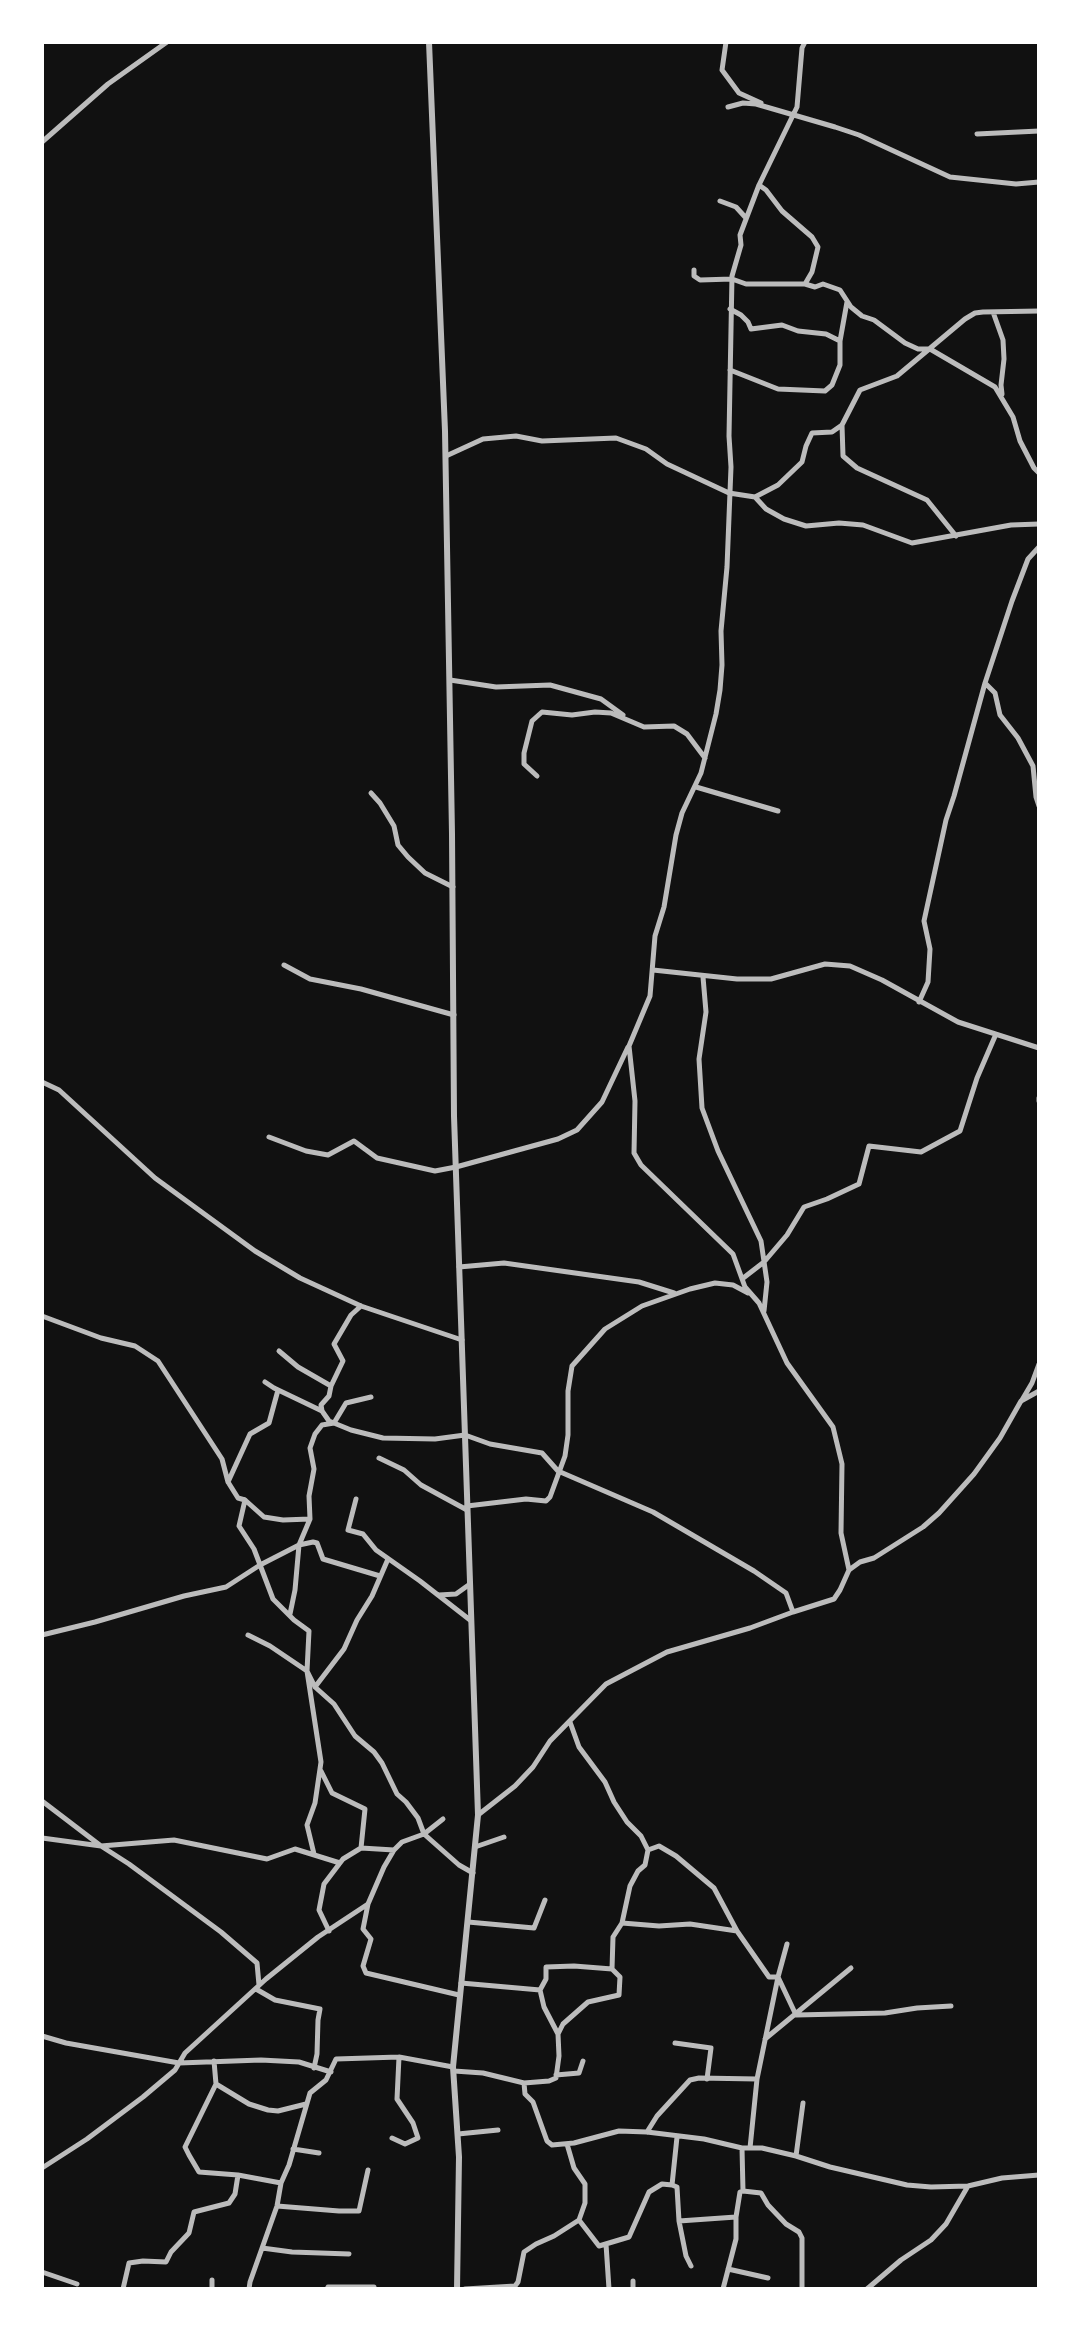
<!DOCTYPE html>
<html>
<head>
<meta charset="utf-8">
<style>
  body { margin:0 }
  #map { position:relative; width:1081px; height:2331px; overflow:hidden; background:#111; font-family:"Nunito Sans",sans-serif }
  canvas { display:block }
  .frame { position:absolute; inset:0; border:44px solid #fff; pointer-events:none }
</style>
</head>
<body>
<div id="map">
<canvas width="1081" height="2331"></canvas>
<div class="frame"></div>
</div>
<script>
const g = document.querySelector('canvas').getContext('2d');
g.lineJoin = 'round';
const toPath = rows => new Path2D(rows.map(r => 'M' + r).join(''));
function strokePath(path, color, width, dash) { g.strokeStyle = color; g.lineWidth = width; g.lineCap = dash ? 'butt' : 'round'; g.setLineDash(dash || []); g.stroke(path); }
strokePath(toPath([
  [726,42,722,70,739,93,761,103],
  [728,107,743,103,756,104,835,127,859,135,950,177,1016,184,1039,182],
  [977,134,1039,131],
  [42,142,108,84,167,42],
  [759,185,797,107,802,48,805,42],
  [720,201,736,207,746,218],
  [694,270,694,276,700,280,732,279,746,284,805,284],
  [730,309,741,315,748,322,751,329,782,325,798,331,826,334,840,341],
  [993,312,1003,340,1004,359,1001,385,1002,394],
  [730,370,778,389,825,391,832,385,840,365,840,341,847,302],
  [842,425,843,456,857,468,927,500,956,536],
  [446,456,483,439,516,436,542,441,616,438,646,449,667,464,729,493,755,497,778,485,802,462,806,446,812,433,832,432,842,425,860,390,897,376,965,319,975,313,983,312,1039,311],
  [755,497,766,509,784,519,806,526,839,523,863,525,912,543,1011,525,1039,524],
  [450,680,496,687,550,685,601,699,623,715],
  [985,683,995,693,1000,715,1018,738,1033,766,1036,797,1039,806],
  [537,776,524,764,524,753,532,721,542,712,572,715,595,712,611,713,644,727,674,726,687,734,705,758],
  [696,787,778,811],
  [371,793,380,803,394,826,398,845,408,857,425,873,453,887],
  [284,965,310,979,361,989,454,1015],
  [653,970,737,979,771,979,825,964,850,966,882,980,958,1022,1039,1048],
  [703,977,706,1012,699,1059,702,1108,718,1151,761,1241,767,1282,764,1311],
  [919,1002,928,982,930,949,924,921,946,820,954,796,985,683,1012,601,1028,559,1039,547],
  [42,1082,59,1090,155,1178,255,1251,300,1278,361,1306,462,1340],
  [1039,1098,1039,1101],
  [269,1137,306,1151,328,1155,354,1141,377,1158,435,1171,456,1167,558,1139,577,1130,602,1102,628,1047],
  [459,1267,504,1263,639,1282,674,1293],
  [742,1279,764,1262,787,1235,804,1207,827,1199,859,1184,869,1146,921,1152,960,1131,977,1078,996,1034],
  [42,1316,101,1338,135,1346,158,1361,222,1459,228,1482],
  [279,1351,298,1367,331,1386],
  [265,1382,274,1388,322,1411,329,1421,351,1430,383,1438,435,1439,465,1435,490,1444,542,1453,558,1471,653,1512,754,1571,786,1593,793,1612,834,1599,840,1590,849,1570,860,1562,874,1558,923,1527,939,1513,974,1474,1000,1438,1021,1401,1039,1391],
  [278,1390,269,1423,250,1434,228,1482,238,1498,245,1500,239,1526,254,1549,273,1599,294,1620,309,1631,307,1671,315,1687,334,1704,355,1736,374,1752,382,1763,397,1794,406,1802,418,1818,424,1834,459,1865,473,1873],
  [1022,1400,1032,1383,1039,1364],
  [322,1411,321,1405,329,1396,331,1386,343,1361,334,1344,351,1315,361,1306],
  [379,1458,404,1470,421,1485,467,1510],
  [356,1499,348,1530,363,1534,376,1550,420,1581,470,1620],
  [245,1500,264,1517,283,1520,310,1519],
  [467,1506,526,1499,546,1501,550,1497,565,1456,568,1435,568,1391,572,1366,605,1329,642,1306,690,1289,715,1283,733,1285,748,1293],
  [849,1570,841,1533,842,1464,833,1427,787,1363,759,1303,745,1287,733,1254,641,1165,634,1153,635,1101,629,1046,650,996,655,936,664,907,676,835,682,813,701,773,716,714,720,690,722,665,721,631,727,567,731,467,729,436,732,276,741,245,740,235,759,185,766,190,782,211,812,237,818,247,812,272,805,284,815,287,823,284,840,290,851,307,862,316,874,320,905,343,918,349,930,349,995,387,1013,417,1020,441,1034,468,1039,473],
  [439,1595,456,1594,470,1584],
  [290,1614,295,1590,299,1545,310,1519,309,1496,314,1469,310,1448,315,1434,322,1425,334,1423,346,1403,371,1397],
  [42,1635,95,1622,184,1596,226,1587,260,1565,299,1545,313,1542,317,1543,323,1559,380,1576],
  [248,1635,270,1646,307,1671,321,1762,315,1803,307,1825,314,1854],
  [315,1687,344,1649,357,1620,372,1596,388,1559],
  [570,1722,579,1747,605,1782,614,1802,627,1822,641,1836,648,1850],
  [321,1771,332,1793,365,1809,361,1848],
  [42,1801,101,1846,174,1840,267,1859,295,1849,340,1863],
  [478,1815,515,1786,533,1767,550,1741,606,1684,667,1652,750,1628,793,1612],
  [42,1838,101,1846,129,1864,221,1932,257,1963,259,1985],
  [475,1847,504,1837],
  [368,1904,363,1929,371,1939,363,1966,366,1973,459,1995],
  [468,1922,534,1928,545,1900],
  [622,1923,659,1926,690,1924,737,1931],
  [329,1931,319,1910,324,1884,343,1859,361,1848,394,1850],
  [787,1944,778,1977,796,2015,885,2013,917,2008,951,2006],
  [461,1983,540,1990],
  [256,1989,275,2000,320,2009,318,2020,317,2054,314,2068],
  [558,2034,544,2007,540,1990,546,1979,546,1967,574,1966,612,1969],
  [42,2036,66,2043,179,2063,261,2060,299,2062,331,2072],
  [765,2039,851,1968],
  [675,2043,711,2048,707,2079],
  [214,2061,216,2084,185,2147,189,2155,199,2172,238,2175,281,2183],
  [454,2071,483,2073,524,2083,549,2081,556,2078,559,2056,558,2034,563,2024,588,2002,619,1995,620,1977,612,1969,613,1937,622,1923,630,1886,638,1871,645,1865,648,1850,659,1846,676,1856,714,1888,737,1931,769,1977,778,1977,757,2079,750,2148],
  [556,2075,579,2073,583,2061],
  [524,2083,525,2094,533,2102,547,2141,552,2145,574,2143,619,2131,647,2132,704,2139,742,2148,762,2148,796,2156,830,2167,907,2185,931,2187,968,2186,1002,2178,1039,2175],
  [216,2084,249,2104,268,2110,278,2111,306,2104],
  [647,2132,657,2116,690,2080,699,2078,757,2079],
  [458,2134,498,2130],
  [677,2137,672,2185,677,2187,679,2221,686,2256,691,2266],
  [392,2138,405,2144,418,2138,413,2123,397,2099,399,2057],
  [567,2144,574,2168,585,2184,585,2203,579,2220,599,2246,629,2237,649,2192,662,2184,672,2185],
  [293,2149,319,2153],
  [796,2156,803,2103],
  [42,2168,87,2139,143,2097,175,2070,185,2053,266,1979,318,1937,368,1904,384,1867,394,1850,402,1842,424,1834,443,1819],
  [743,2191,761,2193,768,2205,786,2224,799,2232,802,2238,802,2289],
  [277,2206,339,2211,359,2211,368,2170],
  [679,2221,736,2217],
  [606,2244,609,2289],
  [262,2248,292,2252,349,2254],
  [728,2269,768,2278],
  [42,2272,77,2284],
  [212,2280,212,2289],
  [633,2281,633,2289],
  [123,2289,129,2263,143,2261,166,2262,171,2252,189,2233,194,2212,229,2203,235,2194,238,2175],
  [249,2289,250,2282,277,2206,281,2183,289,2165,310,2093,326,2080,336,2059,399,2057,453,2067],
  [327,2289,328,2287,374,2287,374,2289],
  [465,2289,515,2286,518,2282,524,2252,536,2244,554,2236,579,2220],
  [723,2289,736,2239,736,2217,740,2192,743,2191,742,2148],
  [867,2289,901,2260,931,2240,946,2224,968,2186]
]), '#bcbcbc', 5);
strokePath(toPath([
  [429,42,445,431,452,834,454,1116,478,1815,453,2067,459,2157,457,2289]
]), '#bcbcbc', 6);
</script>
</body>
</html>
